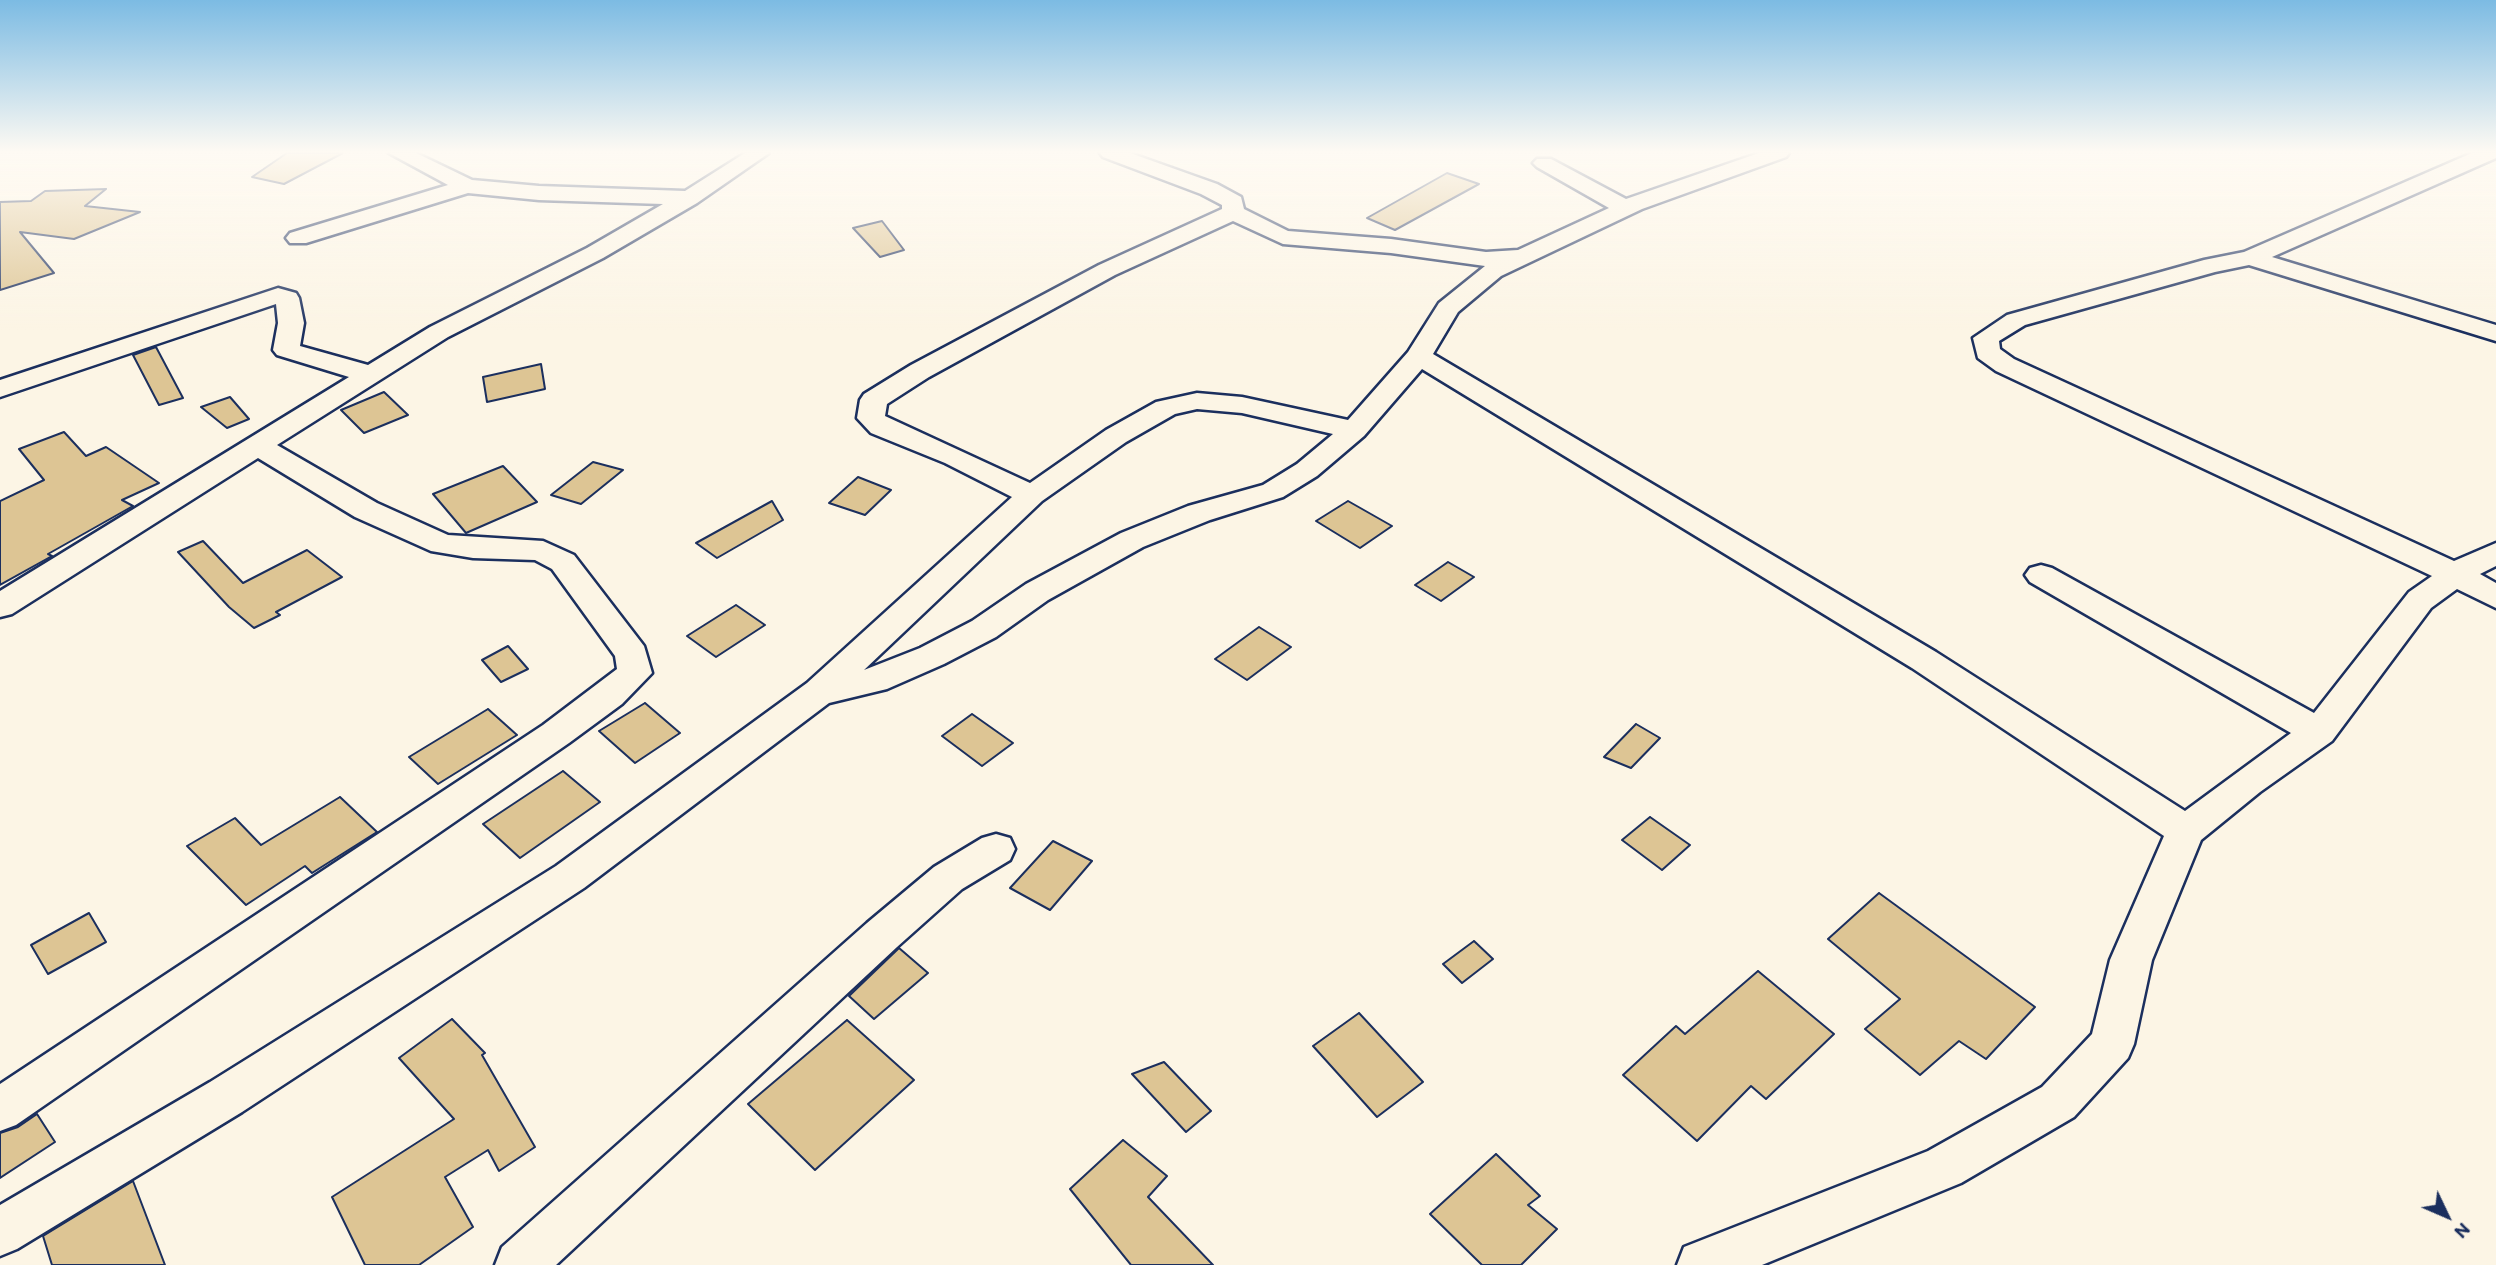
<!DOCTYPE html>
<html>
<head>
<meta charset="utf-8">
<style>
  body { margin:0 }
  #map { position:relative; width:2496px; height:1265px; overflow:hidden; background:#fcf5e5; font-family:Itim,sans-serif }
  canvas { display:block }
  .north { position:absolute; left:2412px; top:1181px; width:70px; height:70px; -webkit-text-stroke:5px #fcf5e5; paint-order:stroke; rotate:134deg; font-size:19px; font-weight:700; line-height:28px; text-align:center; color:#1b2f5e }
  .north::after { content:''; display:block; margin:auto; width:24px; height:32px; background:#1b2f5e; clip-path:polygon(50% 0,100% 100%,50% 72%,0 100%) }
</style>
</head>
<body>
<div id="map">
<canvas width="2496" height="1265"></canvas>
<div class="north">N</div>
</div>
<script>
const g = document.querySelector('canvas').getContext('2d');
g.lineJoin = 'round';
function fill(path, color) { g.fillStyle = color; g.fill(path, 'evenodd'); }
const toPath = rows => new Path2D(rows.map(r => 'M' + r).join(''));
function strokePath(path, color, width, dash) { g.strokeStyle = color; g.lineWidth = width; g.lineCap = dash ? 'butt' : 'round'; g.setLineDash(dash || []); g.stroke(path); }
const building = toPath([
  [287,153,343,153,284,184,252,177,287,153],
  [1447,173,1479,184,1395,230,1367,218,1447,173],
  [106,189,85,206,140,212,74,239,20,232,54,273,0,290,0,202,31,201,45,191,106,189],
  [882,221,904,250,880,257,853,228,882,221],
  [156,347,183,398,159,405,133,355,156,347],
  [541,364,545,389,487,402,483,377,541,364],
  [384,392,408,415,364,433,341,410,384,392],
  [230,397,249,419,227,428,201,407,230,397],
  [64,432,86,456,106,447,159,483,122,500,133,506,48,554,52,556,0,585,0,501,44,480,19,449,64,432],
  [593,462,623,470,581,504,551,495,593,462],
  [503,466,537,502,466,533,433,494,503,466],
  [858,477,891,490,865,515,829,503,858,477],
  [772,501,783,520,717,558,696,543,772,501],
  [1348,501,1392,526,1360,548,1316,521,1348,501],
  [203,541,243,583,307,550,342,577,276,612,280,615,254,628,229,607,178,552,203,541],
  [1448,562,1474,577,1441,601,1415,585,1448,562],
  [736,605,765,625,716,657,687,636,736,605],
  [1259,627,1291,647,1247,680,1215,659,1259,627],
  [508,646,528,669,501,682,482,660,508,646],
  [645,703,680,733,635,763,599,731,645,703],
  [488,709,517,735,438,784,409,757,488,709],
  [972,714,1013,743,982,766,942,736,972,714],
  [1636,724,1660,738,1631,768,1604,757,1636,724],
  [563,771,600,802,520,858,483,824,563,771],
  [340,797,377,832,312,873,305,866,246,905,187,846,235,818,261,845,340,797],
  [1650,817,1690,845,1662,870,1622,840,1650,817],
  [1053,841,1092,861,1050,910,1010,888,1053,841],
  [1879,893,2035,1007,1986,1059,1959,1041,1920,1075,1865,1029,1900,999,1828,939,1879,893],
  [89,913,106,942,48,974,31,945,89,913],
  [1474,941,1493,959,1462,983,1443,964,1474,941],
  [899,948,928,973,874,1019,849,996,899,948],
  [1758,971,1834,1034,1766,1099,1751,1086,1697,1141,1623,1075,1676,1026,1685,1034,1758,971],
  [1359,1013,1423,1082,1377,1117,1313,1046,1359,1013],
  [452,1019,485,1053,482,1055,535,1147,499,1171,488,1150,445,1177,473,1227,419,1265,365,1265,332,1197,454,1119,399,1058,452,1019],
  [847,1020,914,1080,815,1170,748,1104,847,1020],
  [1164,1062,1211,1111,1186,1132,1132,1074,1164,1062],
  [37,1114,55,1142,0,1178,0,1133,18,1127,37,1114],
  [1123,1140,1167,1176,1148,1197,1213,1265,1131,1265,1070,1189,1123,1140],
  [1496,1154,1540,1196,1528,1205,1557,1229,1521,1265,1482,1265,1430,1214,1496,1154],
  [133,1181,165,1265,52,1265,43,1236,133,1181]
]);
fill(building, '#ddc594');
strokePath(building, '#1b2f5e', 2);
const street = toPath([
  [389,153,416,153,472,180,539,186,685,191,745,153,769,153,697,203,603,258,448,337,277,445,377,503,448,535,543,541,574,555,644,646,652,673,622,704,569,743,16,1125,0,1131,0,1084,543,725,617,669,615,656,552,569,535,560,473,558,431,551,355,517,258,458,12,614,0,617,0,591,349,377,277,355,273,350,278,323,276,304,0,397,0,380,278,288,296,293,299,298,304,323,300,346,368,365,430,327,587,248,663,204,539,200,468,193,306,243,290,243,286,238,290,233,448,185,389,153],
  [1100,153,1130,153,1217,184,1241,197,1244,209,1288,231,1391,239,1486,252,1518,250,1609,208,1537,167,1533,163,1537,159,1551,159,1626,199,1759,153,1789,153,1786,157,1642,209,1501,276,1458,312,1433,354,1936,652,2185,811,2291,733,2030,582,2025,575,2030,568,2041,565,2052,568,2314,713,2409,592,2432,576,1996,371,1978,358,1973,338,2007,315,2204,260,2244,252,2472,153,2496,153,2496,158,2272,257,2496,325,2496,341,2249,265,2215,272,2025,325,1999,341,2000,349,2014,359,2454,561,2496,543,2496,566,2480,574,2496,583,2496,608,2457,589,2431,608,2332,741,2260,792,2201,840,2152,960,2134,1044,2128,1058,2074,1117,1961,1183,1762,1265,1677,1265,1684,1247,1928,1151,2042,1087,2092,1034,2110,960,2164,836,1912,668,1422,369,1364,436,1317,476,1283,497,1210,520,1143,547,1048,600,996,637,944,664,887,689,829,703,584,888,242,1112,17,1249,0,1256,0,1205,210,1082,556,866,807,683,1012,497,945,463,871,433,857,418,860,400,864,394,911,365,1099,265,1222,209,1222,205,1201,194,1103,157,1100,153],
  [1233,221,1283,244,1391,253,1485,266,1439,303,1408,352,1348,420,1242,397,1197,393,1156,402,1106,430,1030,483,885,416,887,404,929,377,1115,275,1233,221],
  [1197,409,1242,413,1333,434,1297,464,1263,485,1188,506,1121,533,1026,584,972,621,920,648,864,670,1042,501,1126,442,1175,414,1197,409],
  [996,834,1010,838,1015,849,1010,860,962,889,897,947,556,1265,495,1265,502,1247,867,923,934,867,982,838,996,834]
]);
strokePath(street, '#1b2f5e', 5);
fill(street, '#fcf5e5');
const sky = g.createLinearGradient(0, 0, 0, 330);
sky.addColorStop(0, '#7cbbe3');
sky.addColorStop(0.46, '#fefaf3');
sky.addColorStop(1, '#fefaf300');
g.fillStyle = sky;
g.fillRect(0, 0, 2496, 330);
</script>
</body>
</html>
